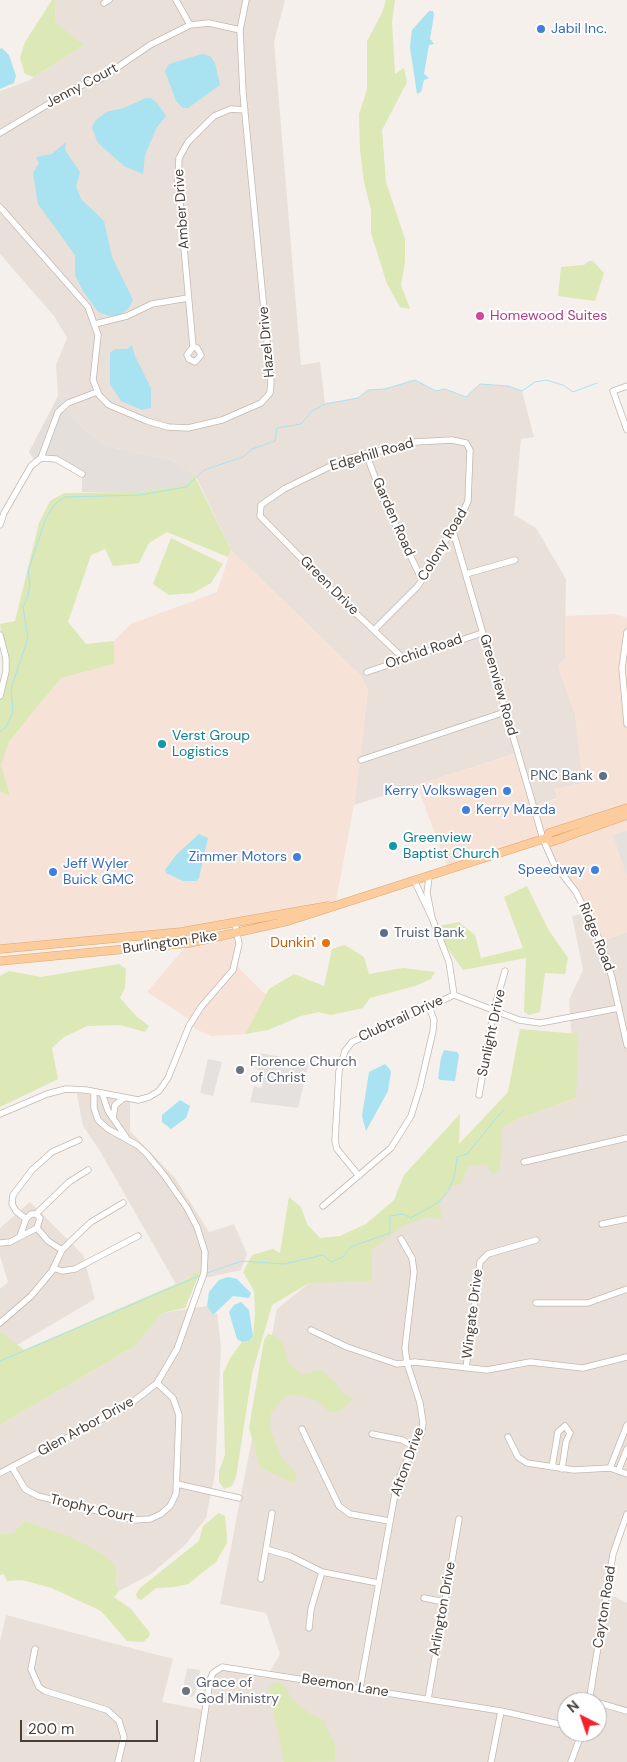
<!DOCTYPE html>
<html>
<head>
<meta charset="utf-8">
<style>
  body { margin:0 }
  #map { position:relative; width:627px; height:1762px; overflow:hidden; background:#f5f0eb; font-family:"DM Sans",sans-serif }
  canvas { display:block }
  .north { position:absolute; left:557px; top:1692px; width:50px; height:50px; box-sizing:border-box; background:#fff; border:1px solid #b6b2b0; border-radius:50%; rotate:319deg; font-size:14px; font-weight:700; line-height:20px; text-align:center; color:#493f39 }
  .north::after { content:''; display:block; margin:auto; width:18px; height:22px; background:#f6212f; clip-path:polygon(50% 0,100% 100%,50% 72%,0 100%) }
  .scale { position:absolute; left:20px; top:1720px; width:138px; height:22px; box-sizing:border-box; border:2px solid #493f39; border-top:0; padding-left:6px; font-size:15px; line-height:18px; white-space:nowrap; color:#493f39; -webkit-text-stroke:4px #fff; paint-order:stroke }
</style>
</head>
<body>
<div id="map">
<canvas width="627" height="1762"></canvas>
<div class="north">N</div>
<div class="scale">200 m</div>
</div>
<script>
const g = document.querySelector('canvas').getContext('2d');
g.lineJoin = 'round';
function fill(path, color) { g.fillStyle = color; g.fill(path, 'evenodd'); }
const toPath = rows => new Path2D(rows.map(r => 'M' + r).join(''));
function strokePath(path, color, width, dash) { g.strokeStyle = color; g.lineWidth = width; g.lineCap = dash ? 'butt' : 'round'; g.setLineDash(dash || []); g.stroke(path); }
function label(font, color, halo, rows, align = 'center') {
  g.font = font + ' "DM Sans",sans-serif'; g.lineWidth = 4; g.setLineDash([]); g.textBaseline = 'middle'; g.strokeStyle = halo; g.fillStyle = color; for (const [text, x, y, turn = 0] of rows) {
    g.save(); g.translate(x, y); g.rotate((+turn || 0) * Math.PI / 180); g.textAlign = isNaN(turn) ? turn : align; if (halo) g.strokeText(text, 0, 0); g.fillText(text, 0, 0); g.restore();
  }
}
fill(toPath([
  [55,0,285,0,274,42,301,365,320,362,325,404,358,398,368,390,385,389,415,380,436,391,445,389,466,397,480,384,508,386,522,391,534,437,521,439,514,515,536,528,566,579,565,659,558,666,575,714,583,783,555,789,557,798,534,806,517,753,354,805,368,690,361,676,231,550,196,477,171,460,107,446,80,426,58,396,56,365,67,338,54,316,0,254,0,91,28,81,84,45,56,24],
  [586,913,600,942,627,932,627,1514,621,1528,607,1593,627,1603,627,1762,0,1762,0,1641,6,1615,173,1659,162,1702,205,1710,210,1680,219,1669,269,1673,280,1654,266,1613,220,1604,277,1309,502,1128,518,1119,576,1098,569,1000,583,970,572,916],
  [567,1702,597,1702,597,1732,567,1732],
  [76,1089,130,1098,130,1131,175,1178,209,1232,234,1224,247,1254,241,1270,206,1278,201,1271,176,1284,100,1151,83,1126],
  [30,1202,83,1255,95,1299,17,1345,0,1331,0,1289,8,1282,0,1256,0,1228],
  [207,1306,213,1315,217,1313,221,1347,215,1474,206,1518,185,1545,151,1574,119,1591,116,1584,117,1573,69,1536,24,1521,13,1533,0,1534,0,1425,135,1346,162,1313]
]), '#e9e0d9');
fill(toPath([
  [231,550,361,676,368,690,354,805,335,906,209,928,0,949,0,754,61,678,114,664,114,641,131,624,217,592],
  [615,614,627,618,627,932,600,942,580,900,566,880,543,839,449,871,417,785,518,753,534,806,557,799,555,789,583,783,575,714,558,666,565,659,565,616],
  [238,934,235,964,266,995,245,1034,211,1036,189,1026,192,1021,147,992,189,943]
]), '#f6e2d7');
fill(toPath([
  [58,396,80,426,107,446,171,460,194,475,186,485,138,492,82,492,82,474,56,459,35,461,29,452]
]), '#e5dfdc');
fill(toPath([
  [52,0,55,0,56,23,84,45,34,77,25,74,20,58,25,42],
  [386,0,395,0,392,22,395,74,404,68,407,82,382,130,386,182,405,239,405,262,401,285,410,309,400,307,387,284,371,233,371,210,364,182,360,149,359,114,367,90,367,41,382,13],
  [589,261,593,261,604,273,595,301,558,296,561,267,584,265],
  [194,475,231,550,228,557,167,532,149,543,139,563,113,566,105,549,91,555,68,622,86,644,114,641,114,664,61,678,9,742,1,765,10,796,0,791,0,696,6,671,0,624,15,621,39,523,50,501,64,493,138,492,185,485],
  [171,538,223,564,211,583,193,593,169,595,153,584],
  [527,886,548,929,568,958,565,974,545,973,540,1012,529,1015,524,1012,526,958,463,970,446,946,438,926,459,922,475,935,481,958,523,948,504,897],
  [345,945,364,957,369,974,403,968,435,972,431,979,415,986,370,998,363,1008,331,1015,319,1012,301,1016,268,1030,245,1034,269,989,294,974,324,986,332,949],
  [119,964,126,969,125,988,120,998,136,1016,149,1026,145,1032,120,1025,87,1026,64,1037,52,1048,58,1079,0,1107,0,976,9,971,41,977],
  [520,1029,578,1034,576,1098,518,1119,502,1128,500,1169,492,1175,486,1164,468,1166,461,1184,450,1187,439,1202,442,1219,425,1217,401,1227,372,1250,372,1281,309,1283,272,1305,252,1374,236,1477,232,1486,224,1489,219,1482,219,1471,225,1455,223,1373,231,1357,242,1342,249,1341,253,1336,255,1314,254,1291,243,1272,252,1255,273,1249,280,1253,289,1197,301,1207,307,1224,320,1238,340,1236,366,1224,394,1200,404,1175,460,1114,459,1144,508,1092],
  [201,1270,185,1308,162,1313,135,1346,0,1425,0,1331,24,1350,185,1280],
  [268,1334,276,1336,283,1343,288,1362,301,1375,320,1370,334,1381,342,1393,354,1398,341,1410,329,1412,318,1401,299,1395,287,1395,271,1412,270,1428,280,1455,296,1474,295,1484,260,1467,249,1428,264,1340],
  [219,1513,225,1516,227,1537,227,1543,216,1562,188,1584,174,1587,156,1588,141,1600,137,1598,136,1594,140,1588,199,1541,203,1526],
  [24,1521,69,1536,104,1555,114,1565,117,1573,116,1584,119,1591,114,1597,131,1609,150,1633,149,1637,143,1642,127,1641,101,1611,52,1588,22,1580,7,1581,4,1574,0,1575,0,1534,13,1533],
  [276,1682,283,1683,290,1696,301,1707,312,1715,326,1721,326,1728,335,1744,335,1761,284,1762,269,1687]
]), '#dce8b5');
fill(toPath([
  [627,831,627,876,613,835],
  [260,1053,309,1062,298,1108,250,1102,254,1086,261,1088,263,1082,256,1080,259,1070,255,1068],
  [208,1059,222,1062,213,1096,200,1093],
  [187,1668,200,1670,195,1695,192,1697,182,1695]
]), '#e4e1df');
fill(toPath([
  [429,11,433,11,434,15,430,39,434,44,429,45,424,74,429,78,424,80,421,92,417,94,410,47,412,30],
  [2,48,9,55,16,76,14,83,0,89,0,49],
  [202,54,210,56,215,63,220,85,188,108,183,108,176,101,165,71,169,64],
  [146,98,151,98,157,103,166,116,157,127,145,155,143,174,124,166,98,143,92,128,95,121,106,112,124,108],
  [66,142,65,150,80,172,76,186,81,199,104,221,112,257,133,300,128,309,120,315,109,316,98,312,83,291,75,275,75,255,38,204,33,173,39,163,36,157,52,154],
  [132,345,135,356,151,388,151,408,142,410,121,401,110,384,110,353,115,349,127,349],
  [199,834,208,838,199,878,196,881,183,881,166,873,165,870,176,855],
  [444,1050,457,1052,459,1055,455,1081,440,1080,438,1078,441,1058],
  [385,1064,391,1071,388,1091,366,1131,362,1116,369,1072],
  [180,1100,190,1106,186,1118,171,1129,162,1122,162,1115],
  [228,1277,237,1279,251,1293,249,1298,233,1296,213,1315,207,1306,209,1292,219,1280],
  [241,1302,249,1310,253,1336,249,1341,242,1342,237,1339,229,1312,234,1305]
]), '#a9e2f0');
strokePath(toPath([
  [0,732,6,727,13,713,11,688,28,638,23,607,28,596,30,584,28,571,46,518,54,505,65,497,140,495,186,487,204,470,243,457,252,449,275,441,277,428,301,424,312,411,325,404,358,398,368,390,385,389,415,380,436,391,445,389,466,397,480,384,508,386,522,391,535,382,546,380,563,385,573,392,597,383],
  [207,1273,242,1261,284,1264,323,1255,331,1262,343,1257,350,1247,390,1233,390,1216,403,1214,411,1218,439,1202,449,1190,455,1174,457,1157,467,1154,504,1109],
  [0,1361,201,1275]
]), '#a9e2f0', 1);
const minor = toPath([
  [176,0,190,25],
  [104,3,109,0],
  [0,133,77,87,99,80,150,45,190,25,209,23,240,30],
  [0,207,88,307,98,335,93,380,99,395,109,405,147,421,168,427,188,428,222,420,261,403,270,393,271,382,243,93,240,30,246,0],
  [95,324,127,316,152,304,188,298],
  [193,347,197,348,201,355,195,362,189,359,187,355,193,347,178,181,179,158,188,142,214,116,231,109,245,110],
  [627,386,613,391,627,430],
  [366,453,383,499,422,580],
  [41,458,58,412,68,403,97,392],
  [0,525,4,513,31,466,41,458,56,459,82,474],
  [453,531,543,839,553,862,576,892,602,945,612,978,627,1045],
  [466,574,515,560],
  [374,630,418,586,464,510,468,501,470,450,466,443,452,440,415,442,343,460,284,489,261,505,260,516,343,601,404,659],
  [627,632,622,668,627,724],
  [0,635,6,658,6,671,0,696],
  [367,672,482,633],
  [361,760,505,712],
  [429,877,427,893,432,918,449,962,454,995],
  [415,882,432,918],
  [102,1093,108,1111,126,1137],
  [479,1095,494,1009,505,971],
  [0,1114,47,1094,66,1089,86,1090,138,1100,149,1097,159,1091,168,1078,189,1026,201,1007,233,970,239,944,235,923],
  [113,1118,115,1105,124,1098],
  [524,1162,627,1138],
  [359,1176,337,1149,335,1141,339,1071,345,1051,352,1042,454,995,519,1020,540,1023,619,1008],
  [323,1206,391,1148,411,1116,420,1087,433,1031,434,1020,429,1007],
  [36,1214,69,1182,88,1170],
  [26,1219,16,1211,12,1204,13,1195,32,1170,52,1152,79,1140],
  [602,1224,627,1219],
  [37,1228,48,1241,62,1250],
  [0,1243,10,1242,37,1228,40,1218,36,1214,31,1214,26,1219,20,1236],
  [53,1268,62,1271,75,1269,138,1236],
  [536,1303,588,1303,627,1289],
  [0,1323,31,1296,52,1271,62,1250,72,1240,91,1222,123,1203],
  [311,1330,347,1347,397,1364,415,1362,487,1370,530,1362,583,1368,627,1357],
  [466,1368,480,1262,488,1254,536,1240],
  [302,1429,339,1506,350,1514,389,1521],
  [372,1434,402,1440,415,1447],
  [508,1437,518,1457,527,1463,574,1470,610,1468,627,1474],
  [12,1467,25,1489,38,1496,134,1520,150,1519,161,1514,170,1506,176,1494,179,1415,173,1398,157,1383],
  [552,1467,558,1432,565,1426,570,1433,566,1442,562,1469],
  [610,1468,627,1425],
  [619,1469,627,1449],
  [0,1473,129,1405,157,1383,177,1349,204,1273,205,1252,197,1227,187,1208,164,1175,146,1153,137,1145,108,1129,98,1120,94,1108,94,1092],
  [177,1484,239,1498],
  [266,1549,290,1556,322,1572,378,1583],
  [261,1579,272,1513],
  [424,1598,444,1602],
  [309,1628,311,1609,322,1572],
  [35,1649,31,1669,39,1687,45,1691,107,1710,119,1721,124,1737,118,1762],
  [360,1688,396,1488,404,1466,421,1434,423,1423,420,1403,407,1363,405,1348,414,1272,412,1258,401,1239],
  [428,1699,459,1519],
  [589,1700,627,1711],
  [589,1702,613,1554,627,1514],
  [197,1762,210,1680,213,1673,222,1667,501,1711,567,1726],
  [491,1762,501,1711],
  [571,1762,582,1732]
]);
const major = toPath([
  [547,838,551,842,627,815],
  [0,949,181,932,328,906],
  [0,961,189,943,288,921,543,839,547,838,549,833,627,808]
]);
strokePath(minor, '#c4b8b0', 7);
strokePath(major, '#e2a56c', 9);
strokePath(minor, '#fff', 5.5);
strokePath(major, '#fccc9d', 8);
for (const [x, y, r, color] of [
  [541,29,5,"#3f7fe0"],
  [480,316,5,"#d1479c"],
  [162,744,5,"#0f9aa8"],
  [603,776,5,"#5c6f8a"],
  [507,791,5,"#3f7fe0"],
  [466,810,5,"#3f7fe0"],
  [393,846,5,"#0f9aa8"],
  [297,857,5,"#3f7fe0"],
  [595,870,5,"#3f7fe0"],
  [53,872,5,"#3f7fe0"],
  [384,933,5,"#5c6f8a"],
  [326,943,5,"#e8710a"],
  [240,1070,5,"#6b7280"],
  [186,1691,5,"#6b7280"]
]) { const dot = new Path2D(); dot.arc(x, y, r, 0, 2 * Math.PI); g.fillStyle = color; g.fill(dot); strokePath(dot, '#fff', 2); }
label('14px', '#366cbe', '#fff', [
  ["Jabil Inc.",551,29],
  ["Kerry Volkswagen",497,791,"right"],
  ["Kerry Mazda",476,810],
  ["Zimmer Motors",287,857,"right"],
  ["Jeff Wyler",63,864],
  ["Buick GMC",63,880],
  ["Speedway",585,870,"right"]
], 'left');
label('14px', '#493f39', '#fff', [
  ["Jenny Court",82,86,-28],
  ["Amber Drive",182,209,-94],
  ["Hazel Drive",267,342,-95],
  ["Edgehill Road",372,455,-16],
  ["Garden Road",393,517,66],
  ["Colony Road",443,545,-59],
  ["Green Drive",329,586,45],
  ["Orchid Road",424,652,-19],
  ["Greenview Road",498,685,74],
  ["Ridge Road",596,937,68],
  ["Burlington Pike",170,943,-8],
  ["Clubtrail Drive",401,1019,-25],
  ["Sunlight Drive",492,1033,-78],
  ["Wingate Drive",473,1314,-83],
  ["Glen Arbor Drive",86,1427,-29],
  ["Afton Drive",408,1462,-70],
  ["Trophy Court",92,1509,13],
  ["Cayton Road",605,1607,-81],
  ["Arlington Drive",443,1609,-80],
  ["Beemon Lane",345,1686,9]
]);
label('14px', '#b23c85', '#fff', [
  ["Homewood Suites",490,316]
], 'left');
label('14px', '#0d838f', '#fff', [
  ["Verst Group",172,736],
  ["Logistics",172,752],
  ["Greenview",403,838],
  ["Baptist Church",403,854]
], 'left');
label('14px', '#4e5e75', '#fff', [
  ["PNC Bank",593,776],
  ["Truist Bank",394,933,"left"]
], 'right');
label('14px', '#c56008', '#fff', [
  ["Dunkin'",316,943]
], 'right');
label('14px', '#5b616d', '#fff', [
  ["Florence Church",250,1062],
  ["of Christ",250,1078],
  ["Grace of",196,1683],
  ["God Ministry",196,1699]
], 'left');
</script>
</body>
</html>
